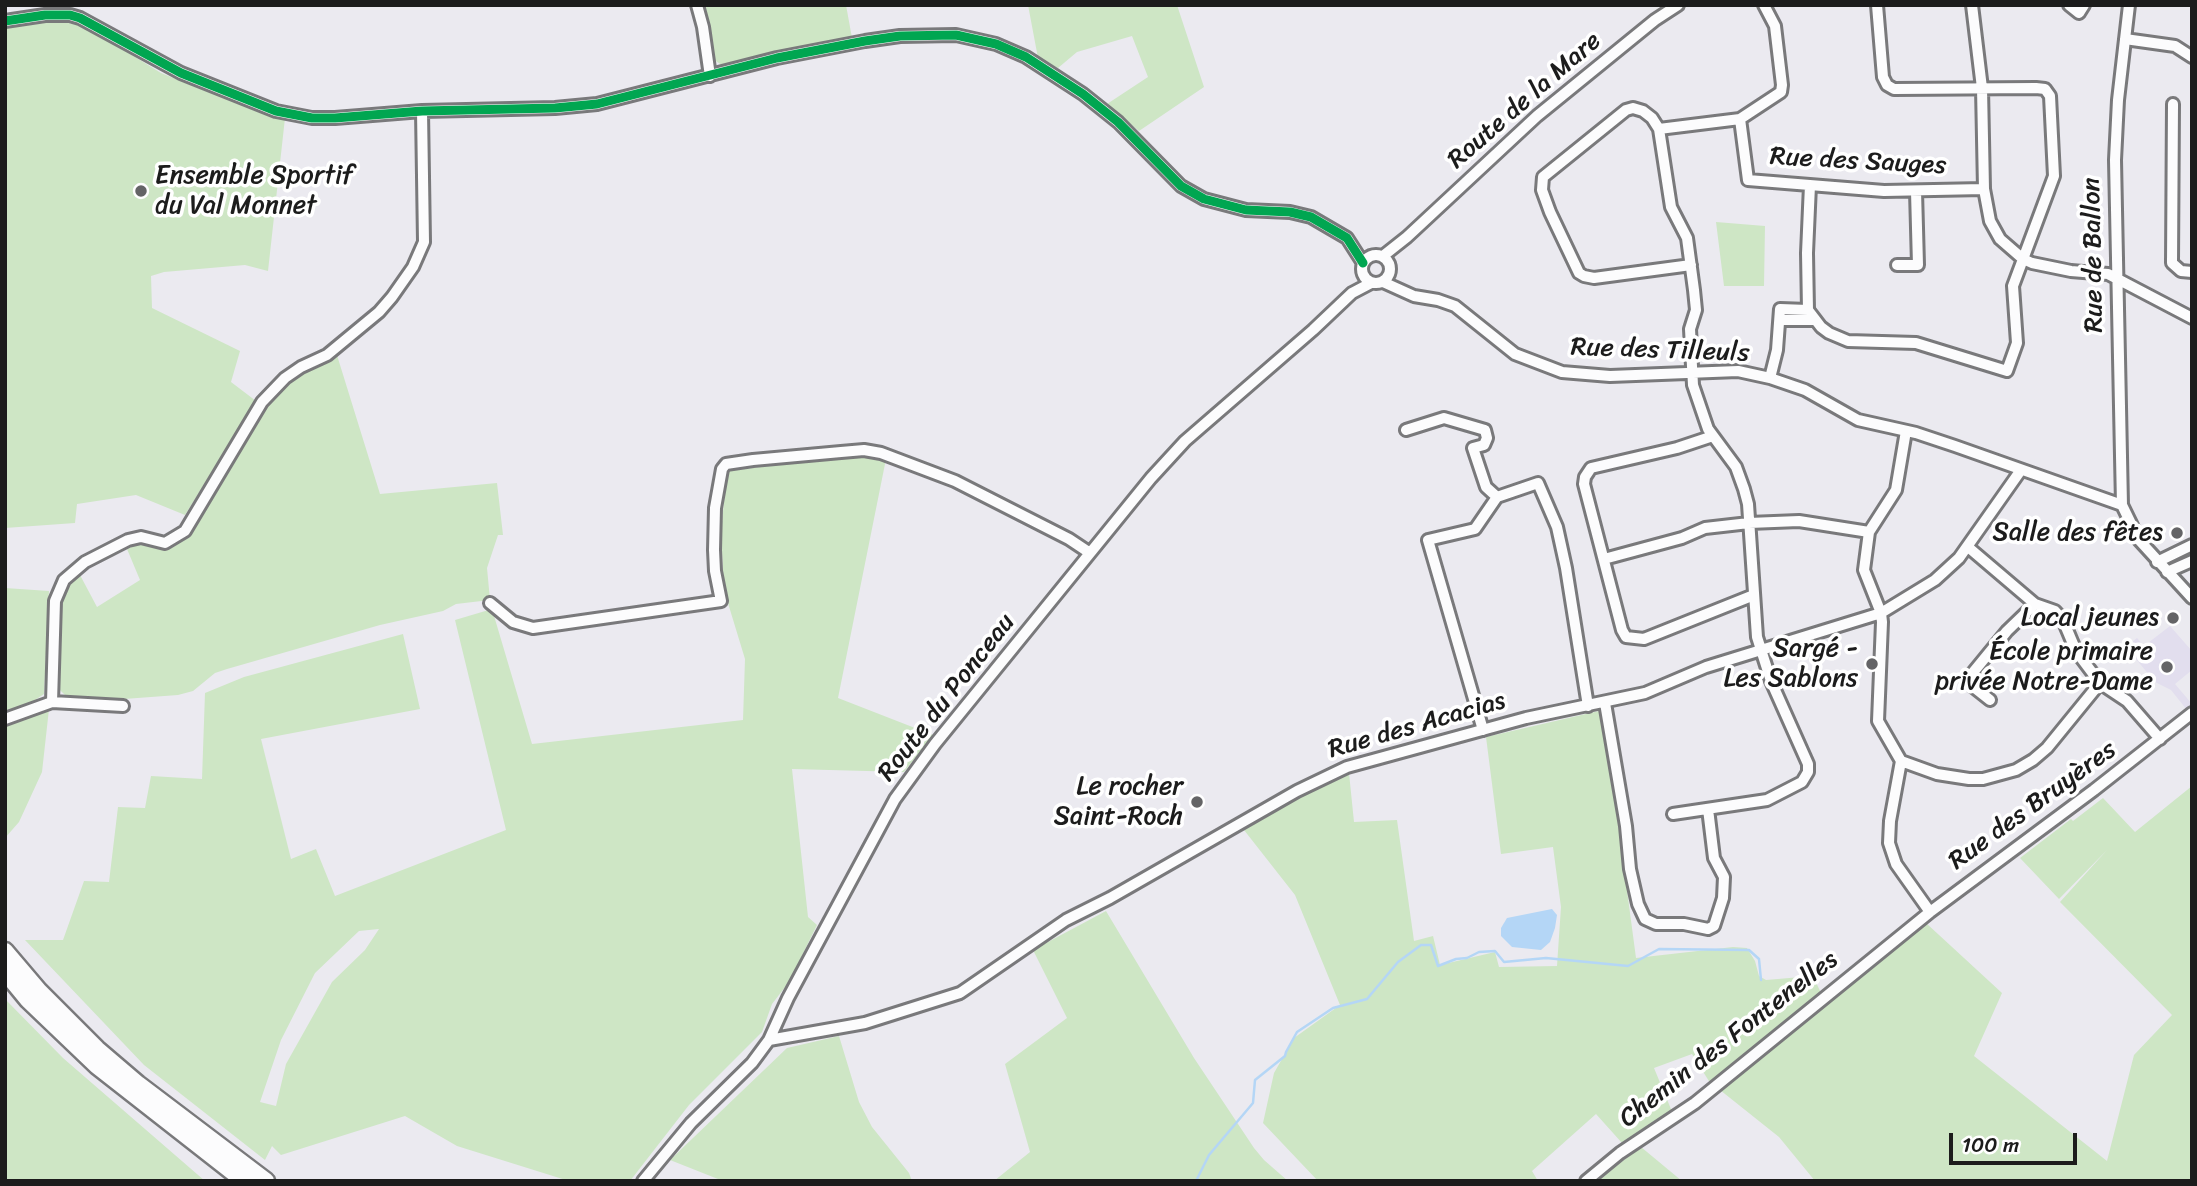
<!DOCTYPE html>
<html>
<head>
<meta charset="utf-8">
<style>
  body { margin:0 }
  #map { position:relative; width:2197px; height:1186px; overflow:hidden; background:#ebeaf0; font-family:Sriracha,sans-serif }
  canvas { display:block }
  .frame { position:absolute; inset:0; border:7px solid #1c1c1c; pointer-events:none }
  .scale { position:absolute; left:1949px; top:1133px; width:128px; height:32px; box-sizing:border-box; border:4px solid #1c1c1c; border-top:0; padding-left:9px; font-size:21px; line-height:24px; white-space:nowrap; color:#1c1c1c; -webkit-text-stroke:5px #fff; paint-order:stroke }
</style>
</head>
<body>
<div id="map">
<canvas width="2197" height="1186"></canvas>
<div class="frame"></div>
<div class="scale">100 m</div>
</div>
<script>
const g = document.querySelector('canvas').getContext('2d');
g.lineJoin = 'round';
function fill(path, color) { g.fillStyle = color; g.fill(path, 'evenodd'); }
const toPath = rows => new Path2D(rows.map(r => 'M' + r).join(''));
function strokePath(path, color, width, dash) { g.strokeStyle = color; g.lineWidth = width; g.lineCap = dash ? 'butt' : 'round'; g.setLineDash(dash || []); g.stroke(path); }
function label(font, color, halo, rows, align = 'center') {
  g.font = font + ' Sriracha,sans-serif'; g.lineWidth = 7; g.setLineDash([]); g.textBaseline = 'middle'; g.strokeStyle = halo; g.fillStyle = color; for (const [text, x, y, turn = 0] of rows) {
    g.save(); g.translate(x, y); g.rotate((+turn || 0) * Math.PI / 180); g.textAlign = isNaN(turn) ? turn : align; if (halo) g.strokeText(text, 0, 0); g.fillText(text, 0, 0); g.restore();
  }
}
fill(toPath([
  [2170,626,2192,651,2192,670,2175,684,2192,704,2187,710,2171,690,2155,682,2126,647,2137,638,2144,646]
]), '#e2deee');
fill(toPath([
  [701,5,846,5,852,38,722,65,714,60],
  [1028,5,1177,5,1204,87,1139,131,1107,104,1148,77,1132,36,1077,52,1058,68,1038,58],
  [34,21,61,21,77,25,114,44,161,73,264,114,285,118,268,271,245,265,164,272,151,276,152,308,240,351,231,382,256,401,185,515,136,495,77,504,75,523,5,528,5,25],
  [1716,222,1765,226,1764,286,1724,286],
  [336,352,380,494,497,483,503,535,498,535,487,568,490,600,456,604,443,611,380,625,227,669,215,673,193,691,178,695,124,699,67,697,57,687,60,598,71,580,80,575,97,607,140,580,127,549,139,543,163,549,175,546,188,532,266,404,290,379],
  [858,455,886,459,838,698,933,735,904,772,792,769,808,917,817,925,789,982,772,1004,762,1032,689,1105,630,1181,569,1181,457,1146,405,1116,281,1155,272,1146,265,1160,144,1065,25,940,63,940,84,881,109,882,118,807,145,808,151,776,202,779,205,693,244,677,403,634,420,709,261,739,291,859,316,849,335,896,506,830,455,620,492,609,532,744,743,720,745,659,724,590,721,532,727,471],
  [379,929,365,950,332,982,286,1064,276,1106,260,1102,281,1040,315,973,359,931],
  [5,588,49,591,44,694,29,704,5,711],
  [49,709,42,772,19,822,5,838,5,723],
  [1603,710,1636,958,1733,947,1747,948,1755,961,1759,976,1766,980,1813,976,1821,993,1712,1086,1692,1054,1654,1068,1673,1114,1622,1143,1596,1114,1532,1171,1538,1181,1318,1181,1263,1123,1274,1073,1294,1038,1340,1005,1295,895,1244,830,1325,783,1349,773,1354,822,1397,820,1414,941,1433,936,1440,965,1495,952,1499,967,1557,966,1561,907,1553,847,1501,854,1486,737],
  [2192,786,2192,1181,1815,1181,1779,1137,1720,1090,1826,1001,1926,923,2002,993,1974,1056,2107,1161,2134,1055,2172,1015,2060,902,2107,850,2059,899,2020,858,2071,819,2073,821,2103,798,2135,832],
  [1106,911,1194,1058,1254,1148,1264,1160,1288,1181,994,1181,1030,1152,1005,1064,1067,1018,1033,950],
  [5,999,63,1058,205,1181,5,1181],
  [839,1036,859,1102,872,1127,909,1173,912,1181,723,1181,670,1160,787,1048],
  [1641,1147,1682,1181,1596,1181]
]), '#cee6c5');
fill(toPath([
  [1552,909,1557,915,1555,928,1550,942,1541,950,1512,947,1501,936,1501,928,1507,918]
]), '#b4d6f6');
strokePath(toPath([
  [1196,1181,1209,1155,1253,1103,1255,1080,1285,1056,1286,1052,1297,1032,1333,1008,1367,999,1398,962,1421,945,1431,945,1438,966,1456,959,1467,958,1479,952,1495,951,1504,962,1546,958,1628,966,1659,949,1749,950,1759,959,1761,980]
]), '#b4d6f6', 2.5);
const minor = toPath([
  [697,5,703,27,710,76],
  [1972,5,1982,88,1984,189,1990,221,2000,239,2023,259,2032,263,2071,271,2108,274,2192,318],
  [2069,5,2079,13,2084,5],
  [2129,5,2118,100,2115,160,2122,505,2139,540,2192,598],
  [5,21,45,15,70,15,80,18,181,73,276,111,312,118,335,118,422,111,555,108,597,104,777,58,865,41,900,36,956,35,996,44,1026,57,1083,94,1118,122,1181,186,1204,199,1246,210,1290,212,1311,217,1347,238,1363,263],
  [2125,39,2175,46,2192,57],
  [2173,104,2172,263,2181,271,2192,272],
  [1740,119,1748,180,1884,191,1984,189],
  [1659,129,1740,119,1781,92,1782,85,1775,26,1764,5],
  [1810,185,1807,253,1808,310,1821,327,1829,333,1848,341,1916,343,2007,371,2017,343,2013,286,2054,176,2050,96,2045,89,2036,88,1894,89,1887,85,1883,77,1877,5],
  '1362 269a14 14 0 1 1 28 0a14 14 0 1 1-28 0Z',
  [1383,256,1407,237,1537,116,1655,20,1678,5],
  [1897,265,1918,265,1916,191],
  [1383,282,1414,296,1438,300,1455,306,1515,354,1562,372,1610,376,1738,371,1770,378,1805,390,1858,420,1916,433,1955,446,2122,505],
  [1780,320,1814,320],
  [1770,378,1777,350,1780,309,1808,310],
  [1406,430,1444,418,1485,430,1487,438,1484,445,1473,448,1486,487,1497,497],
  [1906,431,1896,490,1869,532,1864,570,1881,613,1882,622,1878,721,1901,761,1890,821,1889,843,1896,864,1930,912],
  [1713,436,1677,448,1591,468,1585,477,1584,484,1622,630,1626,637,1644,639,1754,595],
  [1968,547,2035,604,2055,611,2063,620,2076,651,2100,683,2127,701,2160,739],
  [1604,559,1682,538,1705,528,1749,523,1799,521,1869,532],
  [2157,562,2192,545],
  [2167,572,2192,561],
  [490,603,513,622,533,628,721,601,715,571,714,550,715,508,722,469,726,464,753,460,841,452,864,450,881,453,955,481,1069,539,1090,553],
  [1990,700,1966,681,2007,631,2035,604],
  [52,702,55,601,64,580,85,562,128,540,141,537,165,543,185,531,262,402,285,378,301,367,327,355,379,312,392,297,413,267,424,242,422,111],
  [1605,703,1626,826,1630,869,1638,904,1645,919,1656,924,1684,924,1708,929,1714,926,1723,898,1724,877,1714,858,1708,809],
  [5,719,52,702,123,706],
  [1483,730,1428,540,1475,529,1497,497,1538,483,1557,527,1566,568,1588,706],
  [1901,761,1937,774,1969,779,1983,779,2016,770,2033,760,2047,748,2100,683],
  [1673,814,1767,800,1802,782,1808,772,1808,764,1771,681,1757,637,1748,504,1744,489,1736,467,1708,429,1693,385,1690,329,1696,310,1694,290,1687,238,1671,207,1659,129,1652,118,1643,111,1633,108,1626,110,1543,177,1542,190,1550,212,1579,273,1584,276,1594,278,1691,265],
  [769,1040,865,1023,960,993,1066,920,1110,898,1297,791,1347,767,1526,718,1645,693,1706,667,1881,613,1935,580,1959,558,2021,470],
  [643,1181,691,1123,752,1063,769,1040,788,998,895,799,935,744,1151,478,1185,441,1313,330,1352,293,1371,283],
  [1586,1181,1620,1153,1695,1103,1930,912,2094,790,2192,713]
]);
const highway = toPath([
  [5,951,39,991,97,1049,138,1084,266,1181],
  [5,972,28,1000,97,1066,244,1181]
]);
strokePath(minor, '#79797b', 16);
strokePath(highway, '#79797b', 21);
strokePath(minor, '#fcfcfd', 10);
strokePath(highway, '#fcfcfd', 16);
strokePath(toPath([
  [5,21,45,15,70,15,80,18,181,73,276,111,312,118,335,118,422,111,555,108,597,104,777,58,865,41,900,36,956,35,996,44,1026,57,1083,94,1118,122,1181,186,1204,199,1246,210,1290,212,1311,217,1347,238,1363,263]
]), '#00a651', 9);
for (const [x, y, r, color] of [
  [141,191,7,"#646466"],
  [2177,533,7,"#646466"],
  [2173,618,7,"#646466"],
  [1872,664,7,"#646466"],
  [2167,667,7,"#646466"],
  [1197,802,7,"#646466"]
]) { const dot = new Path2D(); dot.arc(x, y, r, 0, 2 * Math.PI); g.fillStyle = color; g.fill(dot); strokePath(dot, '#fff', 2.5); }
label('26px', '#1c1c1c', '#fff', [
  ["Route de la Mare",1525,101,-41],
  ["Rue des Sauges",1858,162,3],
  ["Rue de Ballon",2094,255,-91],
  ["Rue des Tilleuls",1660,351,2],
  ["Route du Ponceau",947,698,-52],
  ["Rue des Acacias",1417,726,-16],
  ["Rue des Bruyères",2033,806,-36],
  ["Chemin des Fontenelles",1729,1040,-38]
]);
label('26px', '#1c1c1c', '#fff', [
  ["Ensemble Sportif",155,176,"left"],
  ["du Val Monnet",155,206,"left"],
  ["Salle des fêtes",2163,533],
  ["Local jeunes",2159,618],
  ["Sargé -",1858,649],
  ["Les Sablons",1858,679],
  ["École primaire",2153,652],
  ["privée Notre-Dame",2153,682],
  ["Le rocher",1183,787],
  ["Saint-Roch",1183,817]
], 'right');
</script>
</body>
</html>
